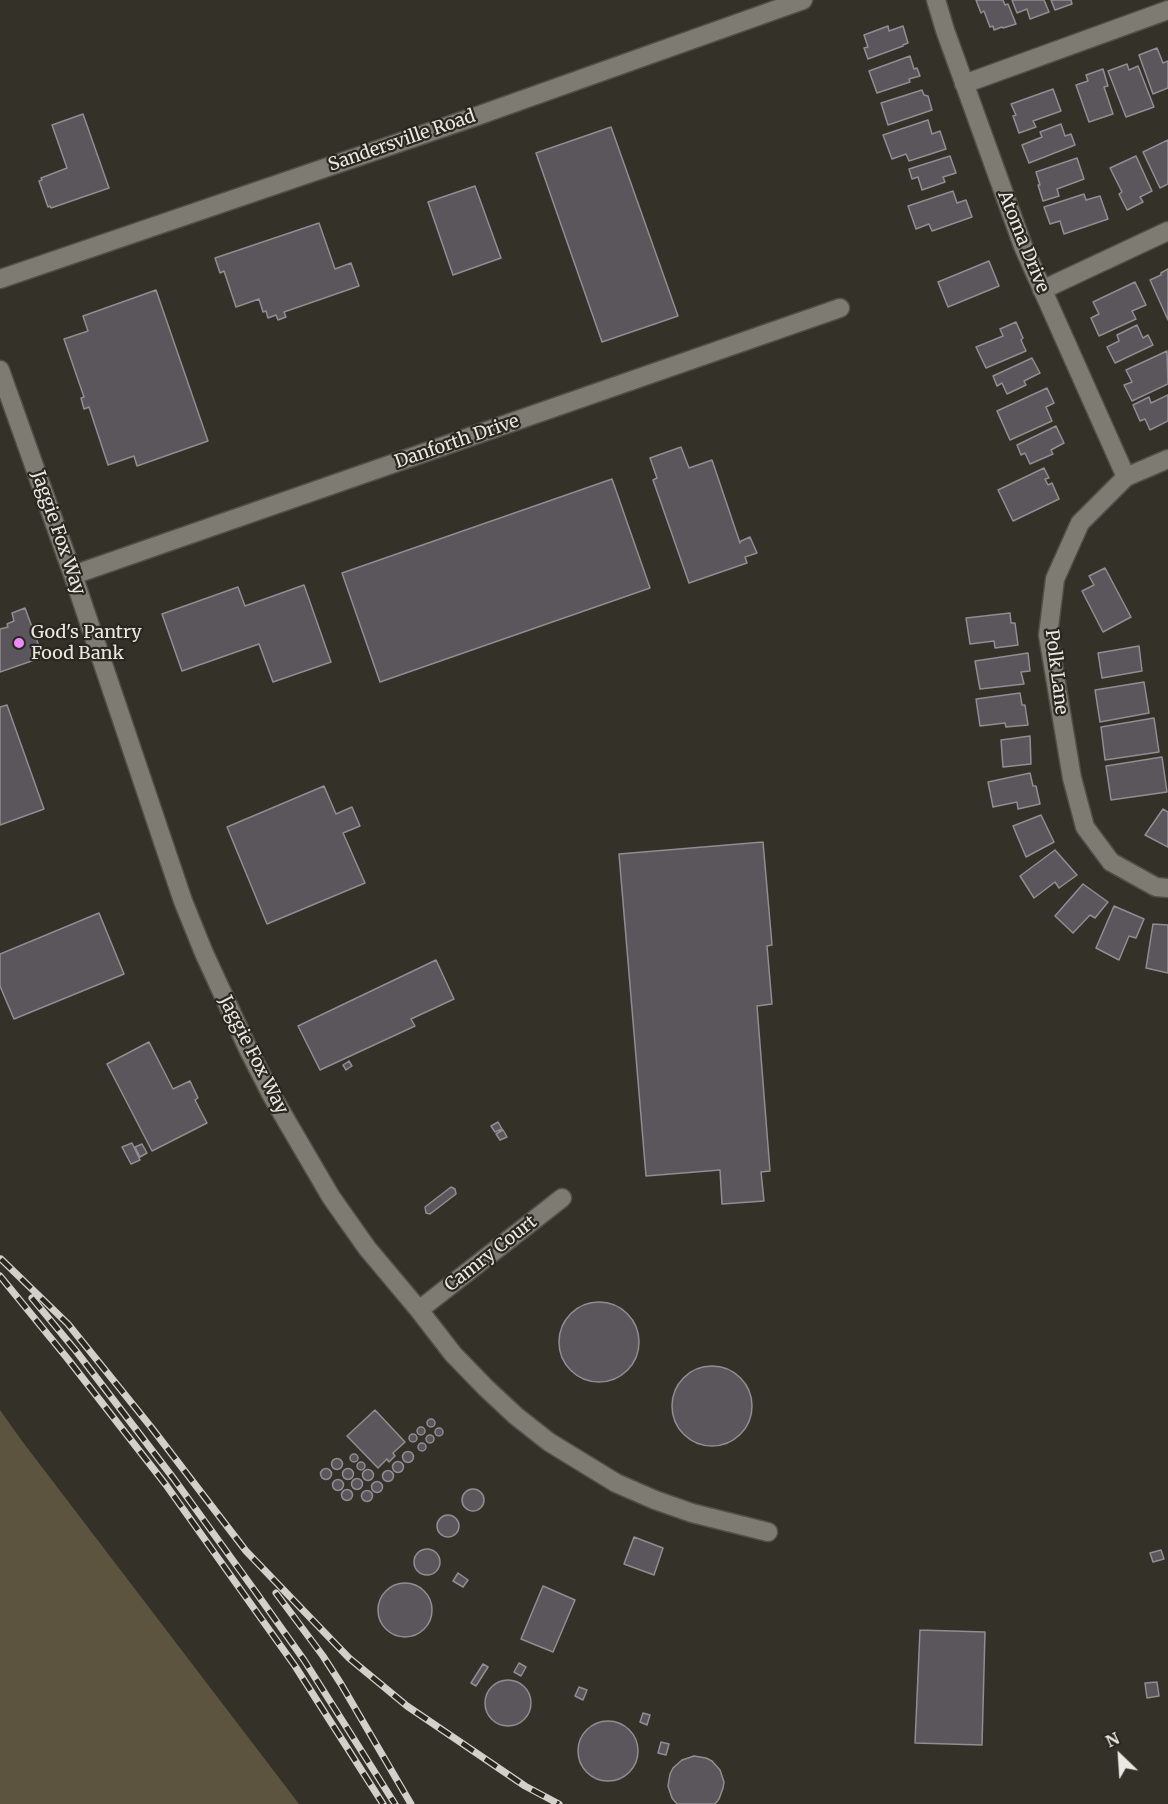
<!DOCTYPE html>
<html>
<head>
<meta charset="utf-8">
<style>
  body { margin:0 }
  #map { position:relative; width:1168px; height:1804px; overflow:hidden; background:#343129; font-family:Merriweather,serif }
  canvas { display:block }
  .north { position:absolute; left:1090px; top:1726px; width:60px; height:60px; -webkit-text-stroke:4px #2a2720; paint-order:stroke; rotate:335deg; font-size:16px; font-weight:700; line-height:24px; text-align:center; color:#eae8e3 }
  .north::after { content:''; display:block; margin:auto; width:21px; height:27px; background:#eae8e3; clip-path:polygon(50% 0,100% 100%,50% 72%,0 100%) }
</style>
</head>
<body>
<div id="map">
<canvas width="1168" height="1804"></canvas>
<div class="north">N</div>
</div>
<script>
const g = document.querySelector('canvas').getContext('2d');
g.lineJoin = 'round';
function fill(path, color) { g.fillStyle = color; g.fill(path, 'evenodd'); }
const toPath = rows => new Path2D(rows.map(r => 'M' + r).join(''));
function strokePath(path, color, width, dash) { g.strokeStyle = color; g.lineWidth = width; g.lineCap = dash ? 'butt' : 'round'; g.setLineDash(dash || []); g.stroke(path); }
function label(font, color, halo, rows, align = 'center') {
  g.font = font + ' Merriweather,serif'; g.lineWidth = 4.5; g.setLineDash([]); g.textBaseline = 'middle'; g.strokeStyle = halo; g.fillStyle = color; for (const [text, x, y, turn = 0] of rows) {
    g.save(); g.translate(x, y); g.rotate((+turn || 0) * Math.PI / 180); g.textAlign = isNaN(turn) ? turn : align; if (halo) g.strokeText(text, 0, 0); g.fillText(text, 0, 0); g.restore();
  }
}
fill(toPath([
  [0,1410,22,1441,299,1804,0,1804]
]), '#5c543e');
const building = toPath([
  [976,0,1003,0,1005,5,1008,4,1016,24,1003,28,1002,27,994,30,993,26,990,27,984,11,981,13,976,0],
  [1012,0,1044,0,1049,12,1030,19,1027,9,1017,13,1012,0],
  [1051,0,1071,0,1072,4,1055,10,1051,0],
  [888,26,889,31,903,26,908,43,903,45,903,46,868,59,864,48,868,47,864,35,888,26],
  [1157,48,1163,63,1168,61,1168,88,1153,94,1139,55,1157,48],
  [910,56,914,69,917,68,920,76,909,79,910,82,877,93,869,71,910,56],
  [1127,64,1129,70,1138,66,1154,107,1126,117,1108,71,1127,64],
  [1103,69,1108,86,1104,87,1113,114,1089,122,1076,85,1088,81,1086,75,1103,69],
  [1053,89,1061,111,1033,121,1036,127,1019,133,1013,116,1016,115,1011,104,1053,89],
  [922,90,924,95,928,96,932,110,888,125,881,103,922,90],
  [83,114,109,188,51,208,50,206,48,207,39,181,42,180,41,178,67,168,52,125,83,114],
  [928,120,932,134,940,131,946,149,909,161,906,154,892,159,883,135,928,120],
  [1061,124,1065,136,1071,134,1075,145,1029,163,1022,145,1042,137,1040,132,1061,124],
  [611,127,678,316,602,342,536,153,611,127],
  [1168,140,1168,184,1160,188,1143,152,1168,140],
  [950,156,956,173,943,177,945,182,922,190,918,177,912,179,909,169,950,156],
  [1136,156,1152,191,1140,197,1143,202,1127,210,1119,194,1122,192,1110,168,1136,156],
  [1077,158,1084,179,1057,189,1059,196,1043,201,1038,185,1040,185,1036,172,1077,158],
  [475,186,501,258,453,275,428,202,475,186],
  [953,191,957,203,966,200,972,217,932,231,929,224,916,229,908,206,953,191],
  [1084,194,1086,200,1100,196,1108,219,1064,234,1060,221,1050,224,1044,207,1084,194],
  [319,223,335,269,351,263,359,286,284,312,286,317,278,320,276,315,268,318,266,311,263,312,259,299,236,307,224,271,220,273,215,258,319,223],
  [989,261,999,286,948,307,938,282,989,261],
  [1168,269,1168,320,1150,280,1161,275,1161,273,1168,269],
  [1135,282,1146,305,1132,311,1136,319,1099,336,1091,318,1099,314,1093,302,1135,282],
  [156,290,208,441,137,466,134,456,108,465,89,407,84,409,81,398,84,397,64,339,88,331,83,316,156,290],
  [1016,322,1023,338,1021,340,1026,351,986,368,976,347,1003,336,1000,329,1016,322],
  [1137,325,1143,338,1148,335,1153,345,1115,363,1107,347,1119,341,1117,335,1137,325],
  [1167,351,1168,384,1132,401,1124,385,1132,382,1126,370,1167,351],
  [1032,358,1040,373,1024,381,1026,385,1007,394,1002,383,997,386,993,376,1032,358],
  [1047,388,1054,403,1046,407,1052,421,1010,440,997,411,1047,388],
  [1168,395,1168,421,1150,430,1145,419,1140,421,1133,405,1149,397,1151,403,1168,395],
  [1056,426,1064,443,1051,450,1053,454,1030,464,1025,453,1021,455,1017,445,1056,426],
  [681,447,689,468,712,460,740,543,741,541,750,537,757,553,745,557,747,563,689,583,653,480,657,478,650,458,681,447],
  [1044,468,1049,478,1045,479,1048,485,1052,483,1059,499,1013,521,998,490,1044,468],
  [612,479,650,588,380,682,342,573,612,479],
  [1105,568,1131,617,1103,632,1082,591,1094,585,1089,576,1105,568],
  [304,585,331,662,273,682,259,644,182,671,162,614,238,587,245,606,304,585],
  [25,608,43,657,0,672,0,629,8,627,7,624,14,621,12,613,25,608],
  [1010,613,1011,623,1015,623,1018,645,995,648,994,641,970,644,966,618,1010,613],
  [1139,646,1142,671,1102,678,1098,653,1139,646],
  [1028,653,1030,671,1021,672,1024,684,980,689,975,661,1028,653],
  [1144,682,1149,713,1100,722,1095,690,1144,682],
  [1020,693,1022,705,1025,705,1028,725,1006,727,1005,723,980,726,976,699,1020,693],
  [7,705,44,809,0,825,0,707,7,705],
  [1154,718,1159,752,1105,760,1101,727,1154,718],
  [1030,736,1031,764,1003,767,1001,740,1030,736],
  [1162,757,1167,792,1111,800,1106,766,1162,757],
  [1030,773,1033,786,1036,786,1040,804,1018,809,1017,802,993,807,988,782,1030,773],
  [324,786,336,814,352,807,360,826,343,833,365,883,267,924,227,827,324,786],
  [1163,809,1168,812,1168,847,1145,835,1163,809],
  [1041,815,1054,842,1026,857,1013,826,1041,815],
  [763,842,772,945,767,946,772,1004,757,1006,770,1171,761,1172,764,1201,722,1204,720,1170,646,1176,619,854,763,842],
  [1055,850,1077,875,1059,888,1055,882,1034,898,1020,876,1055,850],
  [1083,884,1108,902,1095,918,1090,915,1073,933,1055,916,1083,884],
  [1114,906,1144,919,1136,938,1129,936,1119,960,1096,948,1114,906],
  [99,913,124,974,14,1019,0,986,0,954,99,913],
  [1153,924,1168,925,1168,973,1146,968,1153,924],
  [436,960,454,999,411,1019,415,1026,320,1070,298,1026,436,960],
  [149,1042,173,1089,190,1081,198,1098,195,1100,207,1123,152,1151,107,1064,149,1042],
  [349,1061,352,1066,346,1070,343,1065,349,1061],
  [498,1122,502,1129,495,1132,491,1126,498,1122],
  [503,1130,507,1137,500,1140,496,1134,503,1130],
  [132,1143,140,1160,131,1164,122,1147,132,1143],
  [142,1144,147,1153,140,1157,135,1147,142,1144],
  [451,1187,455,1189,456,1194,430,1214,426,1213,425,1207,451,1187],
  '559 1342a40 40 0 1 1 80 0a40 40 0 1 1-80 0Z',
  '672 1406a40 40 0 1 1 80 0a40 40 0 1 1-80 0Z',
  [375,1410,405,1442,393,1453,395,1456,389,1462,387,1459,378,1468,347,1436,375,1410],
  '427 1423a4 4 0 1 1 8 0a4 4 0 1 1-8 0Z',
  '417 1431a4 4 0 1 1 8 0a4 4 0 1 1-8 0Z',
  '435 1432a4 4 0 1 1 8 0a4 4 0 1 1-8 0Z',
  '409 1438a4 4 0 1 1 8 0a4 4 0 1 1-8 0Z',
  '426 1439a4 4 0 1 1 8 0a4 4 0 1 1-8 0Z',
  '418 1447a4 4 0 1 1 8 0a4 4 0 1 1-8 0Z',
  '402.5 1457a5.5 5.5 0 1 1 11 0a5.5 5.5 0 1 1-11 0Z',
  '350 1458a4 4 0 1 1 8 0a4 4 0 1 1-8 0Z',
  '331.5 1464a5.5 5.5 0 1 1 11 0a5.5 5.5 0 1 1-11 0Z',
  '392.5 1467a5.5 5.5 0 1 1 11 0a5.5 5.5 0 1 1-11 0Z',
  '357 1466a4 4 0 1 1 8 0a4 4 0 1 1-8 0Z',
  '320.5 1474a5.5 5.5 0 1 1 11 0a5.5 5.5 0 1 1-11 0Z',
  '342.5 1474a5.5 5.5 0 1 1 11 0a5.5 5.5 0 1 1-11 0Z',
  '362.5 1475a5.5 5.5 0 1 1 11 0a5.5 5.5 0 1 1-11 0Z',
  '382.5 1476a5.5 5.5 0 1 1 11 0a5.5 5.5 0 1 1-11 0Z',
  '351.5 1484a5.5 5.5 0 1 1 11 0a5.5 5.5 0 1 1-11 0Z',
  '332.5 1485a5.5 5.5 0 1 1 11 0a5.5 5.5 0 1 1-11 0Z',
  '371.5 1487a5.5 5.5 0 1 1 11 0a5.5 5.5 0 1 1-11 0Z',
  '462 1500a11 11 0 1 1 22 0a11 11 0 1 1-22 0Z',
  '341.5 1495a5.5 5.5 0 1 1 11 0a5.5 5.5 0 1 1-11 0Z',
  '361.5 1496a5.5 5.5 0 1 1 11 0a5.5 5.5 0 1 1-11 0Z',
  '437 1526a11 11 0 1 1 22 0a11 11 0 1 1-22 0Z',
  [634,1537,663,1548,654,1575,624,1564,634,1537],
  '414 1562a13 13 0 1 1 26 0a13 13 0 1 1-26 0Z',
  [1161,1550,1164,1559,1153,1562,1150,1553,1161,1550],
  [458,1573,468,1580,463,1587,453,1581,458,1573],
  '378 1610a27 27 0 1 1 54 0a27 27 0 1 1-54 0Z',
  [543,1586,575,1600,553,1652,521,1639,543,1586],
  [920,1630,985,1632,982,1745,915,1743,920,1630],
  [519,1663,526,1667,521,1676,514,1672,519,1663],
  [483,1664,488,1667,476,1686,471,1683,483,1664],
  '485 1703a23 23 0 1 1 46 0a23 23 0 1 1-46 0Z',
  [1157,1682,1159,1696,1147,1698,1145,1683,1157,1682],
  [579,1687,587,1690,583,1700,575,1696,579,1687],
  [643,1713,650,1715,647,1725,640,1722,643,1713],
  '578 1751a30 30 0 1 1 60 0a30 30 0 1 1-60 0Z',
  [661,1742,669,1744,666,1755,658,1753,661,1742],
  [694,1756,706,1758,712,1761,720,1770,724,1782,723,1788,719,1799,715,1804,677,1804,672,1798,668,1786,670,1774,673,1768,682,1760,694,1756]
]);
fill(building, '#5b555c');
strokePath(building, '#938c93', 1.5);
const minor = toPath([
  [936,0,945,30,1023,246,1126,477],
  [964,84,1168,10],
  [1042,290,1168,231],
  [0,370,73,575,183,901,204,953,249,1051,272,1096,331,1197,367,1248,419,1310,453,1354,486,1388,516,1416,549,1442,616,1483,655,1500,692,1513,768,1532],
  [1168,459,1126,477,1080,523,1055,579,1048,635,1072,778,1085,827,1111,862,1156,887,1168,888],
  [73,575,840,308],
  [419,1310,562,1198]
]);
const tertiary = toPath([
  [0,279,477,116,803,0]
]);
strokePath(minor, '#514f48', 21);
strokePath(tertiary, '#514f48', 21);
strokePath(minor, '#7e7b72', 18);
strokePath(tertiary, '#7e7b72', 18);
const rail = toPath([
  [1,1259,68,1324,151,1427,246,1551,349,1658,407,1706,525,1786,559,1804],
  [0,1276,67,1358,166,1485,295,1666,383,1804],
  [32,1298,76,1351,174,1479,255,1591,304,1660,395,1804],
  [276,1593,323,1656,341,1684,411,1804]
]);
strokePath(rail, '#d2d0ca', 7);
strokePath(rail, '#2a2720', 4.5, [14]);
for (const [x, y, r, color] of [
  [19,643,6,"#ed8cf9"]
]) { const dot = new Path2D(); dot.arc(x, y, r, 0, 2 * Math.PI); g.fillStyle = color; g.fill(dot); strokePath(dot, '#2a2720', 2); }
label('18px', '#eae8e3', '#2a2720', [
  ["Sandersville Road",402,141,-19],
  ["Atoma Drive",1023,242,68],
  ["Danforth Drive",457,442,-19],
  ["Jaggie Fox Way",58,533,71],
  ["Polk Lane",1056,672,83],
  ["Jaggie Fox Way",253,1055,63],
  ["Camry Court",491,1254,-38]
]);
label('18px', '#eae8e3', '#2a2720', [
  ["God's Pantry",31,633],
  ["Food Bank",31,654]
], 'left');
</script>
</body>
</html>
